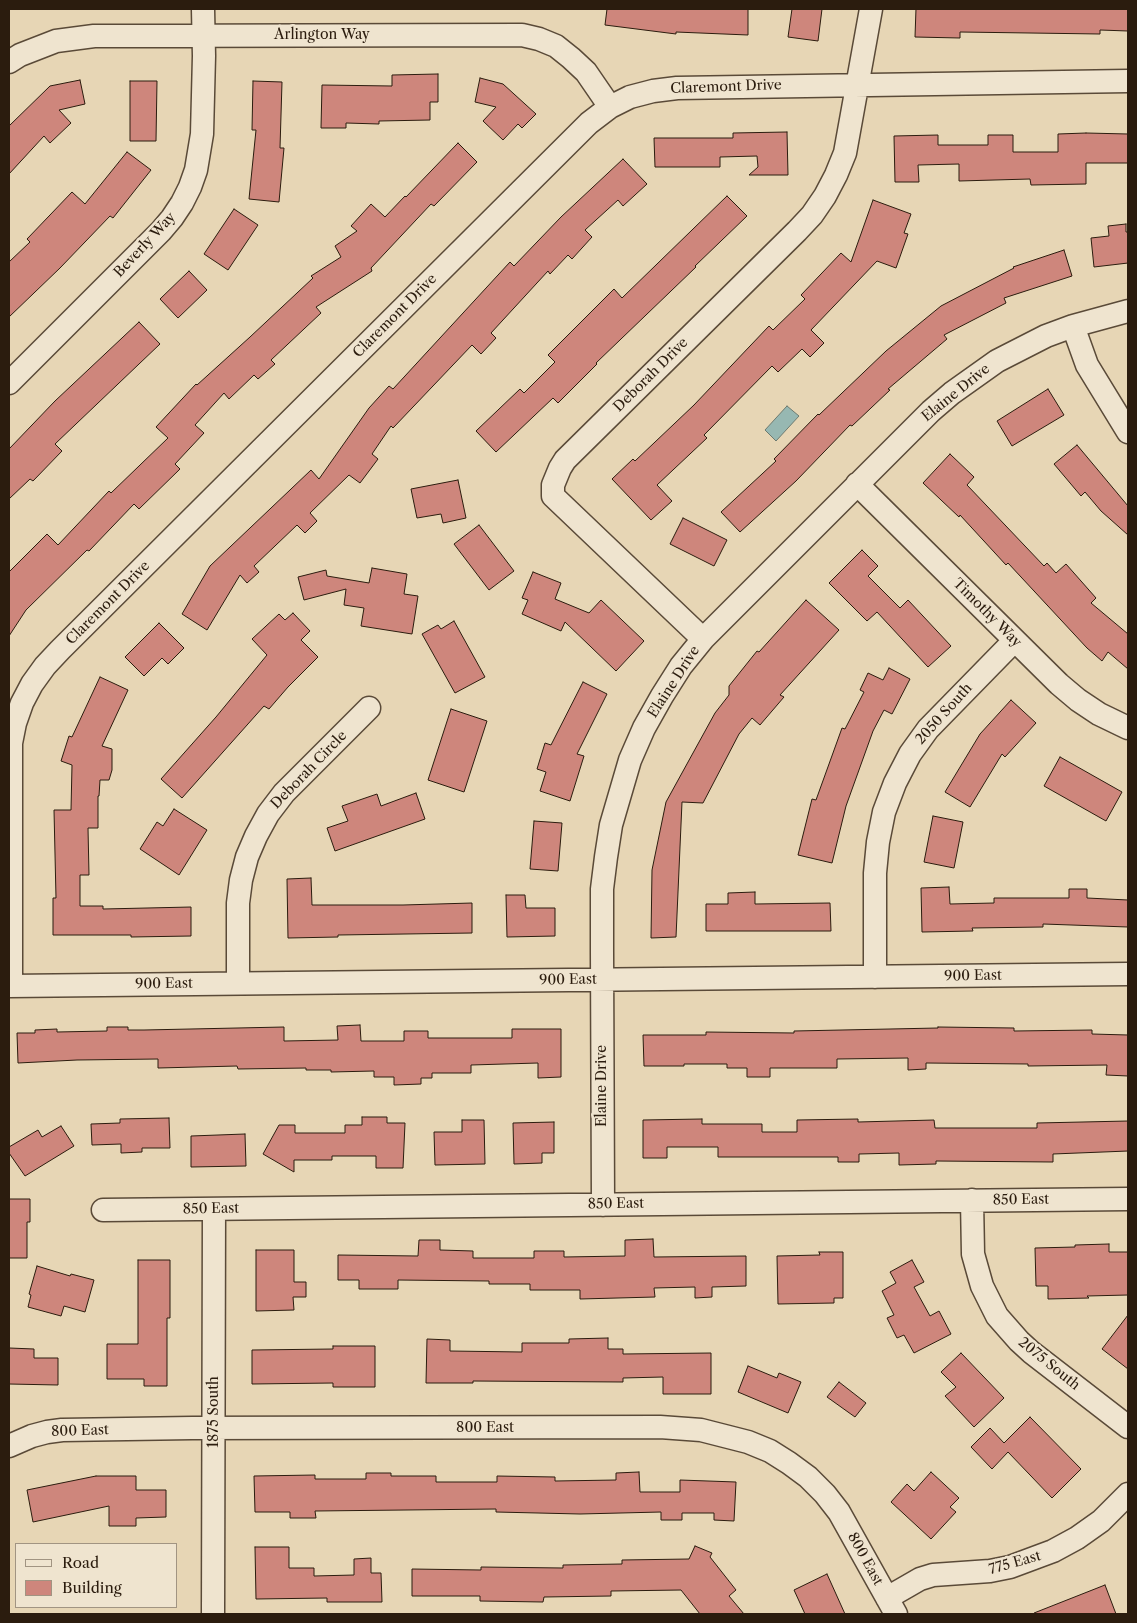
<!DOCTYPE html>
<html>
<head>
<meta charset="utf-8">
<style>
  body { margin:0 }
  #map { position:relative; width:1137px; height:1623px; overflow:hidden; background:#e7d6b5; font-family:"Libre Caslon Text",serif }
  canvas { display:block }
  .frame { position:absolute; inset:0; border:10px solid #2b1c0e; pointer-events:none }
  .legend { position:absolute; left:15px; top:1543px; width:162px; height:65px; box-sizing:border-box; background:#efe4cf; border:1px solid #a19482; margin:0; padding:6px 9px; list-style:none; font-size:15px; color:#2b1c0e }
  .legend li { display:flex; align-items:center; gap:10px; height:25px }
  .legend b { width:25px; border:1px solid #a19482 }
</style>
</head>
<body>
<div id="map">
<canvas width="1137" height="1623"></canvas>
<div class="frame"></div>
<ul class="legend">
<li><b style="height:6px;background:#efe4cf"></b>Road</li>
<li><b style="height:14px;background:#ce867c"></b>Building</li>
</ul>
</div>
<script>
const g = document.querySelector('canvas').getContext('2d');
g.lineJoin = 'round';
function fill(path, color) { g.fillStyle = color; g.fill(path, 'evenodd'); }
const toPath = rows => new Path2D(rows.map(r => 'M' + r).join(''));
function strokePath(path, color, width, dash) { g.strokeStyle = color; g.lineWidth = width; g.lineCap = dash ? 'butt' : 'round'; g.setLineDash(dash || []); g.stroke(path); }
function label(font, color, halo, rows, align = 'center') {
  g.font = font + ' "Libre Caslon Text",serif'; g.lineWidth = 5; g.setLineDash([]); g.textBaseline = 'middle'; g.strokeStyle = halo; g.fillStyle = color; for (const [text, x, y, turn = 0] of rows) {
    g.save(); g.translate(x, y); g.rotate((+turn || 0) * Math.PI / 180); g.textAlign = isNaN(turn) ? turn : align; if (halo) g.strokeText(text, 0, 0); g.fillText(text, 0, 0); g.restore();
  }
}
const water = toPath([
  [787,406,799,416,776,441,765,430,787,406]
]);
fill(water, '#97b8b2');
strokePath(water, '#6c7a70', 1);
const building = toPath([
  [607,9,748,9,748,35,676,32,676,34,605,25,607,9],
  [792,9,822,9,818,41,788,37,792,9],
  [916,9,1128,9,1128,31,1100,30,1100,34,960,32,960,38,915,37,916,9],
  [438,74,438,102,430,102,430,120,379,121,379,124,346,123,346,128,321,128,322,85,392,86,392,75,438,74],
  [480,78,503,84,536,114,522,128,518,124,503,140,483,121,496,107,475,102,480,78],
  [80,80,85,104,59,110,71,123,50,143,44,136,9,174,9,126,50,86,80,80],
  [130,81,157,81,156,141,130,141,130,81],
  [253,81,282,82,280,148,284,148,279,202,249,199,256,130,252,130,253,81],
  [787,132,788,175,749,175,758,167,757,156,720,157,720,167,655,167,654,138,733,138,733,133,787,132],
  [1086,133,1128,134,1128,163,1086,163,1086,184,1031,185,1030,179,959,181,959,164,918,165,919,182,895,182,894,136,938,135,938,145,988,145,988,135,1013,135,1013,152,1058,152,1058,134,1086,133],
  [458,143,477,162,434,206,431,204,371,268,372,271,316,307,321,313,271,360,275,364,258,379,254,375,229,399,224,393,195,425,204,433,175,464,180,469,139,509,134,504,89,551,87,550,26,610,9,636,9,572,47,534,58,545,109,491,111,493,168,438,156,427,196,384,197,385,250,337,313,278,311,276,341,257,335,246,357,231,351,226,371,204,385,217,405,196,406,197,458,143],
  [127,152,151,170,113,218,110,216,60,268,9,317,9,262,30,242,27,239,72,192,85,204,127,152],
  [623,159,647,184,623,206,618,200,585,230,592,237,572,259,568,255,550,274,548,271,491,333,496,338,481,354,472,345,393,428,391,426,372,454,378,459,360,483,349,475,310,513,317,521,305,533,297,525,254,566,259,572,247,583,240,575,207,630,182,614,210,566,311,470,319,479,369,408,389,386,393,389,510,262,514,266,561,217,623,159],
  [727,196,747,216,695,266,696,267,596,363,597,364,558,403,553,398,496,452,476,431,520,389,524,393,555,362,548,355,614,289,622,298,727,196],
  [873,200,911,214,904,233,908,234,896,268,877,261,811,330,824,343,810,357,802,349,778,372,772,366,704,435,707,438,657,485,672,501,651,520,612,479,633,459,635,461,694,405,769,326,773,330,805,299,801,295,841,253,851,262,873,200],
  [234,209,258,225,228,270,204,254,234,209],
  [1126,224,1126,232,1128,232,1128,263,1094,267,1091,238,1109,236,1108,226,1126,224],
  [1064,250,1072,276,1004,298,1006,303,944,335,947,339,888,389,890,390,852,426,850,425,796,481,740,532,721,512,776,461,774,459,818,414,819,415,886,351,941,306,1014,268,1013,267,1064,250],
  [189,271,207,290,178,318,160,299,189,271],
  [139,322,160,344,55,444,62,451,33,481,30,479,9,499,9,449,55,401,139,322],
  [1048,389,1064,415,1012,446,997,421,1048,389],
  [1077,445,1128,506,1128,535,1101,511,1085,492,1081,496,1054,464,1077,445],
  [950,454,974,477,967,485,1044,566,1047,563,1056,573,1066,564,1096,598,1091,603,1128,634,1128,669,1108,652,1102,661,1087,648,1008,563,1006,565,960,515,959,517,923,483,950,454],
  [458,480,466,518,443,523,441,514,417,518,411,489,458,480],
  [683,518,727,540,714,566,670,544,683,518],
  [479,525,514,571,489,590,454,544,479,525],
  [862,550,878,566,868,576,900,608,908,600,951,646,928,667,877,612,867,621,829,583,862,550],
  [372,568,407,574,404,594,418,596,412,634,361,626,364,608,344,605,346,589,304,600,298,577,326,570,327,576,369,583,372,568],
  [533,572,561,583,555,599,589,613,601,600,644,641,616,671,565,622,561,631,522,614,528,600,522,598,533,572],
  [806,600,839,630,780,695,784,697,760,725,752,718,739,734,703,803,682,802,676,937,651,938,652,870,666,802,715,713,729,695,729,686,757,651,759,652,806,600],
  [293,613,310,631,301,640,318,657,288,687,269,709,264,706,182,798,161,779,216,717,267,655,252,639,279,614,285,620,293,613],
  [454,621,485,677,455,693,422,634,438,625,441,629,454,621],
  [159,623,184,648,168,664,162,658,144,676,125,657,159,623],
  [889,668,910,679,892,714,884,710,873,731,846,806,832,863,798,855,812,799,816,800,842,728,845,729,864,692,860,690,868,673,883,680,889,668],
  [100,677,128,690,102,746,112,749,112,770,109,780,100,780,99,796,98,796,98,828,88,828,89,875,80,875,80,906,103,906,103,909,191,907,191,936,131,937,131,935,53,935,53,898,56,898,54,810,71,810,72,765,61,761,69,736,72,737,100,677],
  [583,682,607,694,577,754,584,756,570,801,540,791,546,772,537,769,545,743,551,745,583,682],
  [1011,700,1036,723,1005,757,1002,754,970,807,945,792,980,734,1011,700],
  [451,709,487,721,464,792,428,780,451,709],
  [1060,757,1122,792,1106,821,1044,786,1060,757],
  [416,793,425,819,335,851,327,828,348,821,342,806,377,794,381,806,416,793],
  [174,809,207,830,179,875,140,849,157,822,163,826,174,809],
  [933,816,963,822,954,868,924,862,933,816],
  [534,821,562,823,558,871,530,869,534,821],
  [311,878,312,905,403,905,472,903,472,933,338,935,338,937,288,938,287,879,311,878],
  [949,887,950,904,994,903,994,898,1069,898,1069,889,1087,889,1087,898,1128,900,1128,927,1043,924,1043,927,972,928,973,931,922,932,921,888,949,887],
  [755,892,755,904,830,903,831,931,706,931,706,904,728,904,728,893,755,892],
  [506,895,525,895,526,908,555,908,555,936,507,937,506,895],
  [360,1025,361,1041,404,1041,404,1031,428,1031,428,1038,512,1038,512,1029,561,1029,561,1077,538,1078,538,1063,471,1065,471,1073,432,1073,432,1078,421,1078,421,1084,394,1085,394,1077,374,1077,374,1071,331,1072,331,1070,306,1070,306,1068,238,1069,237,1066,158,1068,158,1059,77,1060,18,1063,17,1033,35,1033,35,1030,57,1029,57,1032,107,1031,107,1027,128,1027,128,1030,144,1030,284,1027,284,1041,338,1040,337,1026,360,1025],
  [938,1027,1014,1028,1014,1031,1092,1030,1092,1034,1128,1035,1128,1076,1106,1075,1107,1065,1028,1066,1028,1064,926,1063,926,1069,908,1070,908,1058,837,1059,837,1068,770,1068,770,1077,747,1077,747,1068,727,1068,727,1064,684,1064,684,1066,644,1066,643,1035,706,1035,706,1032,794,1033,794,1031,938,1028,938,1027],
  [362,1117,387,1117,387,1123,405,1123,403,1168,376,1168,376,1156,332,1156,332,1160,294,1160,294,1172,263,1154,279,1125,295,1125,295,1133,345,1133,345,1125,362,1125,362,1117],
  [169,1118,170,1148,142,1148,142,1152,121,1153,121,1144,92,1145,91,1124,120,1123,120,1119,169,1118],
  [702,1119,702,1124,762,1124,762,1132,797,1132,797,1120,858,1119,858,1122,934,1120,935,1128,1037,1128,1037,1123,1128,1121,1128,1151,1053,1154,1053,1162,936,1161,936,1164,899,1165,899,1153,859,1154,859,1162,838,1162,838,1157,718,1157,718,1147,667,1147,667,1158,643,1158,643,1120,702,1119],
  [462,1120,484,1120,485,1164,435,1165,434,1132,462,1132,462,1120],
  [554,1122,554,1153,542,1153,542,1163,514,1164,513,1123,554,1122],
  [61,1126,74,1146,25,1176,9,1153,9,1147,38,1130,42,1137,61,1126],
  [245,1134,246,1166,191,1167,191,1136,245,1134],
  [9,1199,30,1199,30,1222,27,1222,27,1258,9,1258,9,1199],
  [653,1239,654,1257,746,1256,746,1286,712,1287,712,1297,695,1298,695,1287,654,1288,655,1297,580,1299,580,1290,530,1290,530,1284,489,1284,489,1281,398,1280,398,1289,359,1289,359,1280,338,1280,338,1255,418,1256,419,1240,440,1240,440,1250,473,1251,473,1258,534,1258,534,1251,564,1251,564,1257,625,1256,625,1240,653,1239],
  [1109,1244,1109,1252,1128,1252,1128,1295,1087,1296,1089,1298,1048,1299,1048,1286,1036,1286,1035,1248,1075,1247,1075,1245,1109,1244],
  [256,1250,294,1250,294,1282,306,1282,306,1297,293,1297,294,1310,256,1311,256,1250],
  [819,1252,843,1252,843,1298,834,1298,834,1303,778,1304,777,1256,820,1255,819,1252],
  [138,1260,170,1260,170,1318,167,1318,167,1386,144,1386,144,1379,107,1379,107,1344,138,1344,138,1260],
  [912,1260,924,1282,914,1287,930,1316,939,1311,951,1334,914,1353,904,1335,897,1338,887,1318,894,1315,882,1291,896,1283,890,1272,912,1260],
  [37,1266,70,1276,71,1274,94,1280,85,1312,64,1306,61,1316,28,1307,31,1295,29,1294,37,1266],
  [1128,1315,1128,1369,1102,1349,1128,1315],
  [608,1338,608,1349,623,1349,623,1354,711,1353,711,1394,663,1394,663,1377,623,1378,623,1382,473,1381,473,1383,426,1383,427,1339,450,1340,450,1351,522,1352,522,1343,569,1343,569,1339,608,1338],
  [333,1346,375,1346,375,1387,333,1387,333,1383,252,1384,252,1350,333,1349,333,1346],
  [9,1348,34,1349,34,1358,58,1358,58,1385,9,1384,9,1348],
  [961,1353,1004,1398,974,1427,945,1396,956,1387,941,1372,961,1353],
  [748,1366,777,1378,779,1373,801,1382,788,1413,738,1392,748,1366],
  [839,1382,866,1403,855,1417,827,1397,839,1382],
  [1030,1417,1081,1469,1052,1498,1008,1452,992,1469,971,1447,990,1428,1004,1443,1030,1417],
  [639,1472,640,1492,680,1492,680,1480,736,1482,734,1521,714,1520,714,1513,682,1513,682,1520,661,1520,661,1512,580,1514,496,1512,496,1509,315,1511,316,1518,290,1518,290,1512,255,1512,254,1476,315,1475,315,1479,366,1479,366,1473,391,1473,391,1476,436,1476,436,1482,497,1482,497,1476,555,1477,555,1481,616,1480,616,1473,639,1472],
  [931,1472,959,1498,950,1507,956,1512,931,1539,891,1502,907,1484,914,1491,931,1472],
  [96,1476,136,1476,136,1490,166,1490,166,1517,136,1518,136,1526,109,1526,109,1506,33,1522,27,1490,96,1476],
  [695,1546,712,1553,710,1557,736,1590,729,1596,744,1614,700,1614,681,1590,611,1591,611,1596,544,1597,543,1602,480,1601,480,1596,412,1596,412,1569,481,1570,481,1567,563,1568,563,1565,622,1564,622,1560,689,1559,695,1546],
  [255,1547,289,1547,289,1568,314,1568,314,1576,354,1575,354,1559,371,1558,371,1573,381,1573,382,1602,327,1602,327,1598,256,1599,255,1547],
  [827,1574,845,1614,805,1614,794,1590,827,1574],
  [1105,1585,1116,1614,1034,1614,1034,1613,1105,1585]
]);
fill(building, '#ce867c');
strokePath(building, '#2b1c0e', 1);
const minor = toPath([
  [9,62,20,55,56,41,94,36,522,35,539,39,556,46,571,58,586,72,610,107],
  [1073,326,1087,365,1128,432],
  [9,383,161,231,172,218,182,203,190,187,196,170,202,134,204,56,203,9],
  [857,484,1059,684,1078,700,1099,714,1128,728],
  [703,639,553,496,553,485,560,468,565,460,797,231,812,215,825,196,836,175,845,153,871,9],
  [875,977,875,873,878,842,884,812,895,783,910,754,928,729,1014,641],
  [238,983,238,903,241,880,247,857,256,836,268,814,284,793,369,708],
  [9,986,1128,974],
  [11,986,11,743,15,723,22,703,32,684,45,666,60,650,589,123,610,107,630,97,653,91,677,88,1128,81],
  [972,1200,973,1254,982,1286,997,1316,1019,1341,1031,1352,1128,1427],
  [603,1205,602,952,602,889,606,857,611,825,630,760,644,728,662,696,681,666,703,639,931,411,952,393,997,361,1046,336,1073,326,1128,311],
  [103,1210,1128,1199],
  [9,1446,32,1436,47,1432,62,1430,192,1428,660,1427,701,1430,748,1442,770,1451,789,1463,808,1477,825,1494,839,1512,896,1614],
  [887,1598,920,1579,933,1575,990,1571,1010,1567,1053,1551,1077,1538,1101,1521,1128,1494],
  [213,1614,214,1209]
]);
strokePath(minor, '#5a4a38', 25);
strokePath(minor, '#efe4cf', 22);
label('14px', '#2b1c0e', '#efe4cf', [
  ["Arlington Way",322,35],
  ["Claremont Drive",726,87,-2],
  ["Beverly Way",145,245,-47],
  ["Claremont Drive",395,316,-45],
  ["Deborah Drive",651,375,-45],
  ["Elaine Drive",956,393,-39],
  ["Claremont Drive",108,603,-45],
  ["Timothy Way",987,613,45],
  ["Elaine Drive",674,682,-57],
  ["2050 South",944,714,-48],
  ["Deborah Circle",309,770,-46],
  ["900 East",973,976,-1],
  ["900 East",568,980,-1],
  ["900 East",164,984,-1],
  ["Elaine Drive",602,1086,-90],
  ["850 East",1021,1200,-1],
  ["850 East",616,1204,-1],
  ["850 East",211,1209,-1],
  ["2075 South",1049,1364,39],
  ["1875 South",214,1412,-90],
  ["800 East",485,1428],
  ["800 East",80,1431,-2],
  ["800 East",865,1559,61],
  ["775 East",1015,1563,-16]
]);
</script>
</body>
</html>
